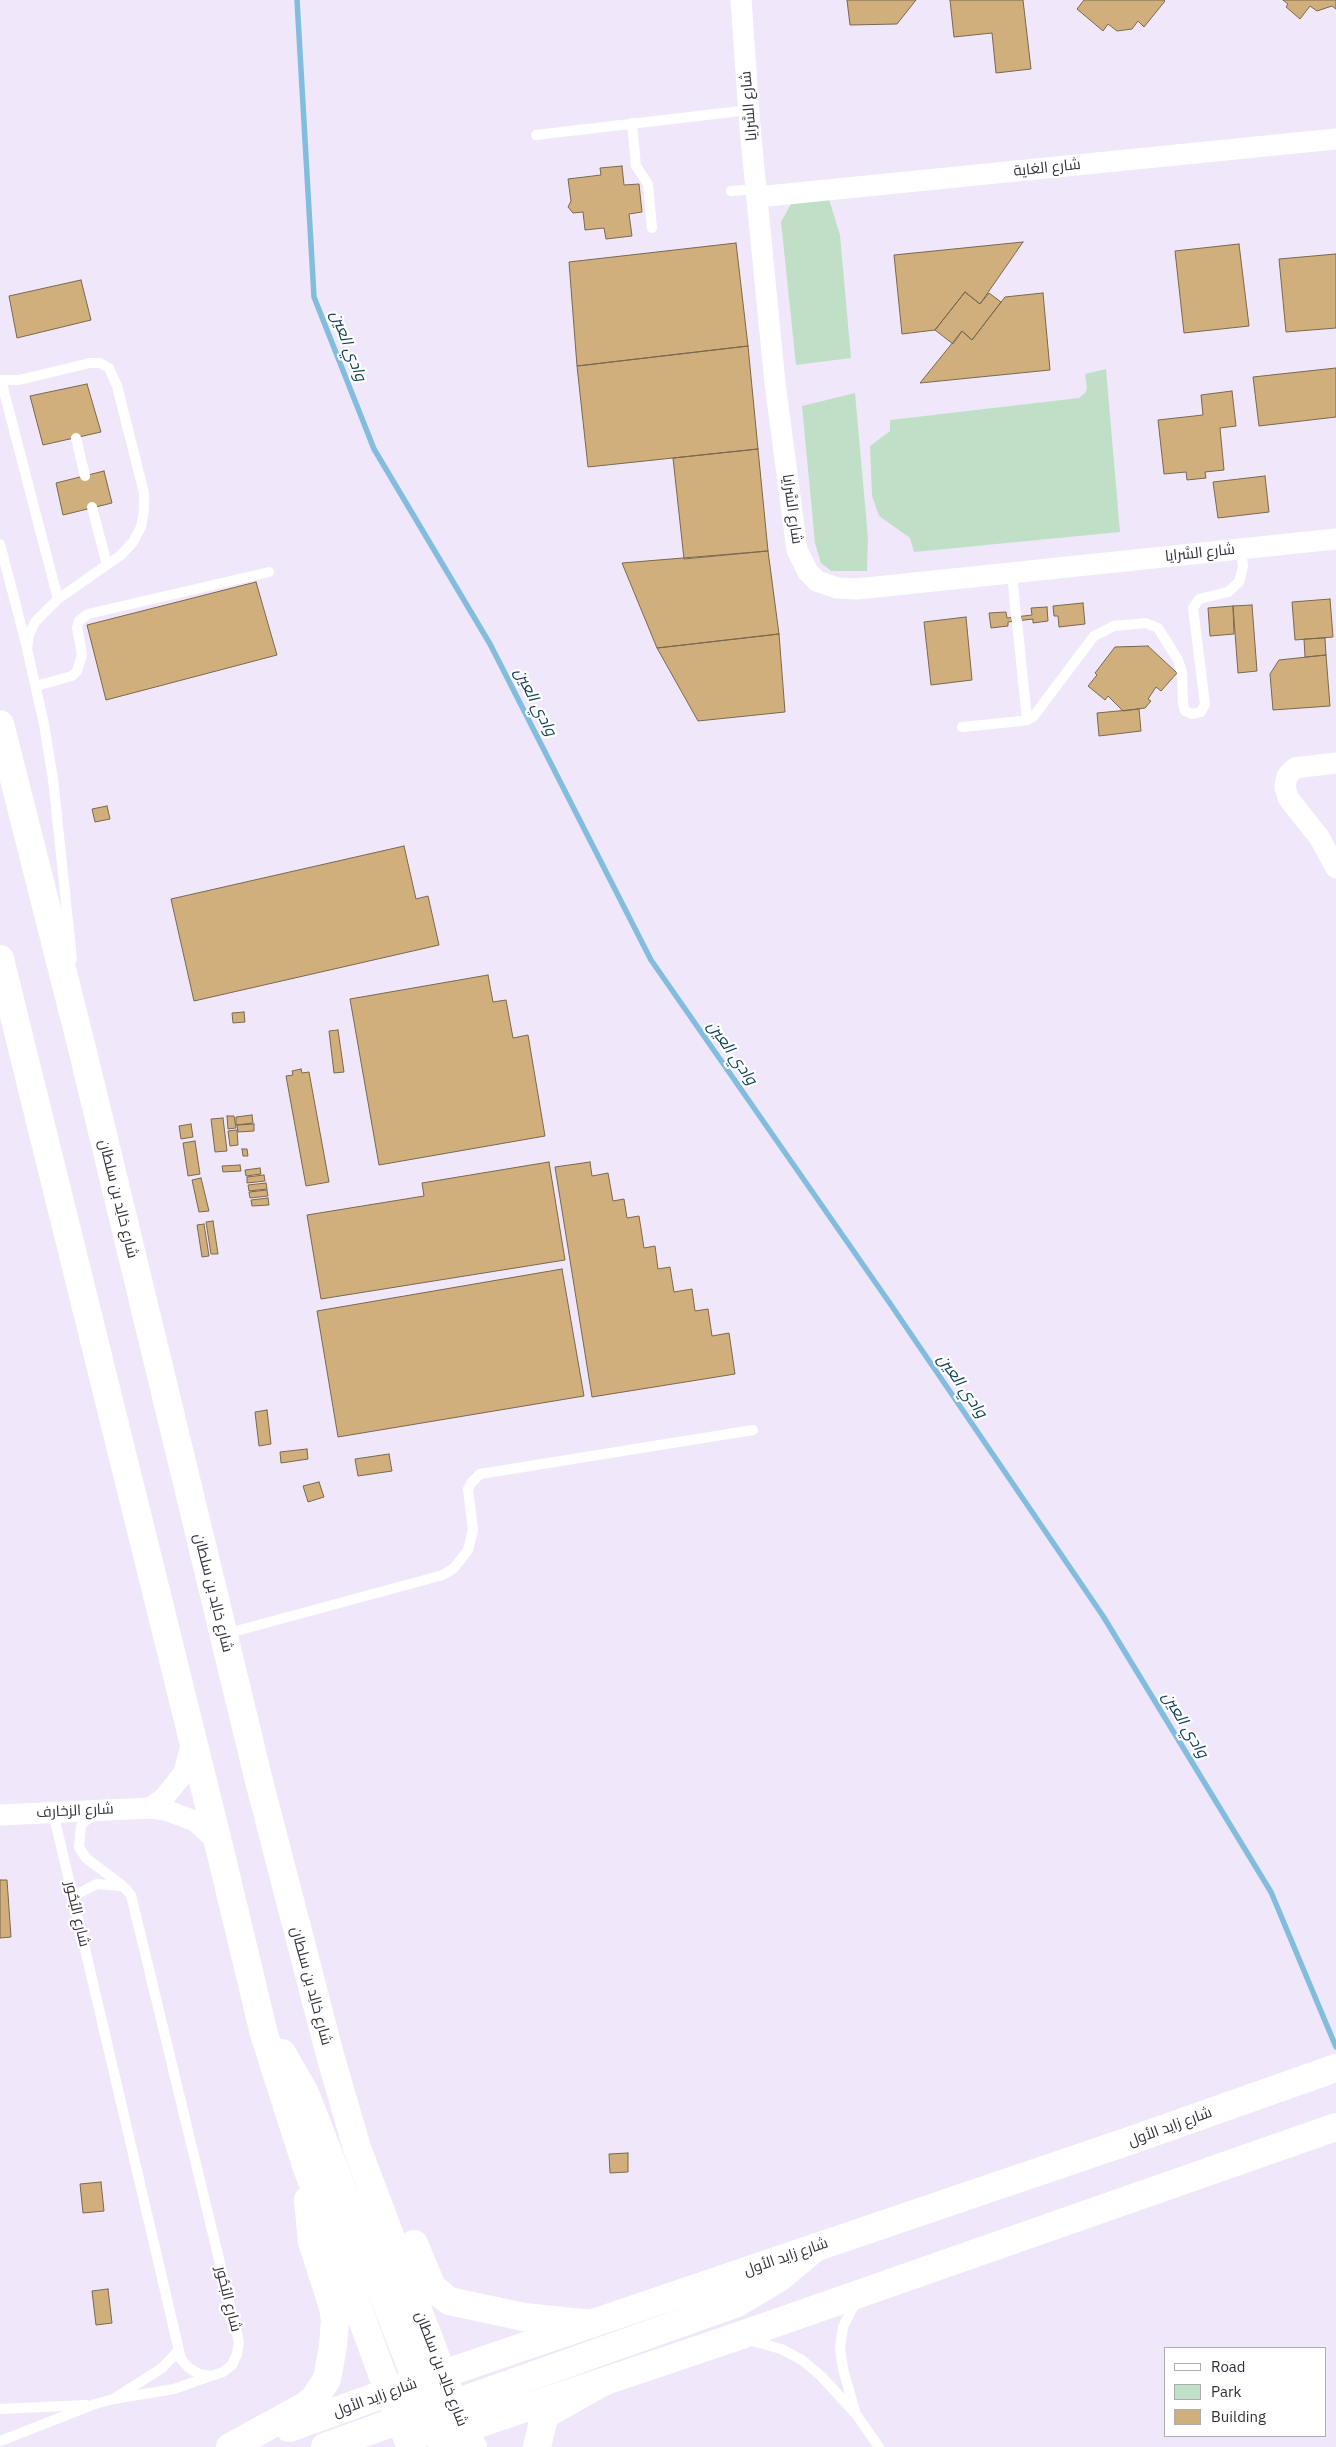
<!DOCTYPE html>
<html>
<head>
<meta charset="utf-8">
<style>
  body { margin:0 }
  #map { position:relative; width:1336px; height:2447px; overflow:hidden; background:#f0e8fa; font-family:"IBM Plex Sans",sans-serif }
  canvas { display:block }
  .legend { position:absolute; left:1164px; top:2347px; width:162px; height:90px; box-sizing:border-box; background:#fff; border:1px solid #aeacb1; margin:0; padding:6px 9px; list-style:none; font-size:15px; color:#342f3b }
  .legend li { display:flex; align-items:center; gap:10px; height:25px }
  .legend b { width:25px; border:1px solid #aeacb1 }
</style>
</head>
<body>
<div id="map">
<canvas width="1336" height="2447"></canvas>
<ul class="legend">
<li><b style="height:6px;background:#fff"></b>Road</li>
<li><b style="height:14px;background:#bfe0c7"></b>Park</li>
<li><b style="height:14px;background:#d0af7c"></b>Building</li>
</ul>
</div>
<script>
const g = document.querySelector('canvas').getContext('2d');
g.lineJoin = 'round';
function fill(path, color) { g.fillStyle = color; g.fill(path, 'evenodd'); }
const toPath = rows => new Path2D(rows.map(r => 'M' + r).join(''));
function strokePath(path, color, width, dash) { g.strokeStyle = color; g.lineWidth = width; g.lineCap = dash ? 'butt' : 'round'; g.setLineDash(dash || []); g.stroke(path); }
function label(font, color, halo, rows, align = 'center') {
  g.font = font + ' "IBM Plex Sans",Cairo,sans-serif'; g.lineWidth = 4.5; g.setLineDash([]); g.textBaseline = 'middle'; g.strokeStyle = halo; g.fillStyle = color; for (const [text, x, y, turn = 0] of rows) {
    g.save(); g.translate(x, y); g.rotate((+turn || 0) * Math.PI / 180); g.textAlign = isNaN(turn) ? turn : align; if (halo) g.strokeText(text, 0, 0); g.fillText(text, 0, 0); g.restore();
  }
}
fill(toPath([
  [829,199,840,235,851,358,796,365,781,222,791,204],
  [1106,369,1120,532,914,552,910,538,879,516,872,496,870,446,890,431,890,420,1079,398,1086,392,1087,388,1085,374],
  [855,393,868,538,867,571,831,571,821,563,815,543,802,406]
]), '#bfe0c7');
strokePath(toPath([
  [297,0,314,297,374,449,490,644,651,960,889,1302,1103,1616,1271,1892,1336,2047]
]), '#83bdde', 5.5);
const building = toPath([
  [847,0,916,0,897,24,850,25,847,0],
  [950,0,1023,0,1031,69,996,73,992,33,954,37,950,0],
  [1084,0,1164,0,1165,1,1144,27,1138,21,1132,29,1117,31,1108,24,1103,31,1077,9,1084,0],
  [1283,0,1336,0,1336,9,1332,6,1317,11,1310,6,1300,19,1286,7,1288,4,1283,0],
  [622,166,624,185,639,184,642,212,629,214,632,236,606,239,604,228,585,230,583,212,573,213,568,207,571,201,568,179,601,175,600,168,622,166],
  [1023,242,980,304,965,292,935,330,902,334,894,255,1023,242],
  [736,243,748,346,577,366,569,262,736,243],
  [1239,244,1249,326,1184,333,1175,251,1239,244],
  [1336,254,1336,328,1286,332,1279,259,1336,254],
  [81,280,91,320,17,338,9,296,81,280],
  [965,292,980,304,989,293,1001,302,972,340,962,331,953,344,935,330,965,292],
  [1043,293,1050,370,920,383,962,331,972,340,1005,297,1043,293],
  [748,346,758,449,588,467,577,366,748,346],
  [1336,368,1336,417,1259,426,1253,377,1336,368],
  [87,384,101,432,43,445,30,396,87,384],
  [1232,391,1236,426,1220,428,1224,470,1205,472,1206,478,1187,480,1186,472,1164,474,1158,420,1203,415,1201,395,1232,391],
  [758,449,768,551,684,559,673,458,758,449],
  [104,471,112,503,63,515,56,483,104,471],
  [1265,476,1269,512,1218,518,1213,482,1265,476],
  [768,551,779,634,657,648,622,563,768,551],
  [256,582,277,655,106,700,87,625,256,582],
  [1330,599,1333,637,1295,640,1292,602,1330,599],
  [1083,603,1085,624,1059,627,1058,616,1054,616,1053,606,1083,603],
  [1252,605,1257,671,1238,673,1233,606,1252,605],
  [1233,606,1234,634,1210,636,1208,608,1233,606],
  [1047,607,1048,621,1033,623,1033,619,1008,622,1008,626,991,628,989,613,1006,612,1007,618,1032,615,1031,608,1047,607],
  [966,617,972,680,931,685,924,622,966,617],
  [779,634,785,712,698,721,657,648,779,634],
  [1325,638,1326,655,1305,657,1304,639,1325,638],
  [1148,646,1177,673,1161,691,1156,687,1148,699,1151,701,1145,708,1123,711,1108,696,1105,700,1088,686,1097,675,1095,673,1115,647,1148,646],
  [1326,655,1330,706,1273,710,1270,674,1279,660,1326,655],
  [1139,709,1141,731,1099,736,1097,713,1139,709],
  [107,806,110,819,95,822,92,809,107,806],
  [404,846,416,899,428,896,439,945,194,1001,171,899,404,846],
  [488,975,493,1002,506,1000,513,1038,528,1035,545,1136,379,1165,350,999,488,975],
  [244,1012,245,1022,233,1023,232,1013,244,1012],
  [338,1030,344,1072,334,1073,329,1031,338,1030],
  [301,1069,302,1073,309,1072,329,1182,306,1186,286,1076,293,1075,292,1071,301,1069],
  [252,1115,253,1123,236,1125,236,1117,252,1115],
  [227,1116,234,1116,236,1128,228,1129,227,1116],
  [223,1118,227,1151,215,1152,211,1119,223,1118],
  [191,1124,193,1137,181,1139,179,1126,191,1124],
  [254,1124,254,1131,238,1132,237,1125,254,1124],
  [237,1130,238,1145,230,1146,228,1131,237,1130],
  [195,1141,200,1174,188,1176,183,1143,195,1141],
  [242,1149,247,1149,248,1156,243,1156,242,1149],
  [549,1162,565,1260,321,1299,307,1215,424,1196,422,1183,549,1162],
  [590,1162,592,1176,608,1173,613,1201,624,1199,627,1218,639,1216,644,1248,655,1246,658,1269,670,1267,674,1292,692,1289,695,1311,708,1309,712,1336,729,1333,735,1374,592,1397,555,1167,590,1162],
  [240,1165,241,1171,223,1172,222,1166,240,1165],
  [260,1168,261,1174,246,1176,245,1170,260,1168],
  [264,1175,265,1181,247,1183,247,1177,264,1175],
  [201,1178,209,1211,199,1212,192,1180,201,1178],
  [266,1183,267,1189,249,1191,248,1185,266,1183],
  [267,1190,268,1196,250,1198,249,1192,267,1190],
  [268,1198,269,1205,252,1206,251,1200,268,1198],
  [213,1221,218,1254,211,1254,206,1222,213,1221],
  [204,1224,209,1256,202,1257,197,1225,204,1224],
  [562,1269,584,1396,338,1437,317,1311,562,1269],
  [267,1410,271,1444,259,1446,255,1412,267,1410],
  [307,1449,308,1459,281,1463,280,1452,307,1449],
  [389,1454,392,1471,358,1476,355,1459,389,1454],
  [319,1482,324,1497,308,1502,303,1486,319,1482],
  [0,1880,7,1880,11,1937,0,1938,0,1880],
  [628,2153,628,2172,610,2173,609,2154,628,2153],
  [101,2182,104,2211,83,2213,80,2184,101,2182],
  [108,2289,112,2323,96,2325,92,2291,108,2289]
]);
fill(building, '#d0af7c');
strokePath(building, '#79684e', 1);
strokePath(toPath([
  [632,123,636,166,648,184,652,228],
  [536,135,749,110],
  [731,191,757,189],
  [0,380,19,380,90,363,100,363,109,368,117,386,144,493,144,510,141,527,133,542,121,555,58,599,35,622,29,635,27,649,44,724,53,779,72,959],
  [1,380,58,599],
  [76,438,85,476],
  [92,507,107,565],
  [0,544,26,644],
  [1012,572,1016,617],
  [1017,621,1027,720],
  [36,686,72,676,77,671,82,655,77,627,79,621,88,614,269,572],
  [962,727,1022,721,1033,717,1094,636,1114,626,1146,623,1158,628,1178,660,1182,673,1183,703,1185,711,1193,714,1201,712,1205,704,1193,608,1199,599,1228,592,1239,582,1243,567,1241,548],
  [225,1634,443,1575,454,1568,468,1550,473,1530,468,1489,471,1483,480,1474,753,1430],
  [53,1812,181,2359,189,2368,199,2374,211,2376,223,2372,232,2365,237,2354,239,2342,131,1895,123,1886,86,1858,79,1847,81,1826,86,1820,95,1816],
  [73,1896,97,1884,120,1886],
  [749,2340,781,2349,802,2360,821,2376,856,2414,879,2447],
  [115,2398,162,2368,179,2350],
  [0,2409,86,2405],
  [855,2411,843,2369,840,2348,843,2327,856,2301],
  [0,2441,95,2404,114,2399,174,2389,208,2377]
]), '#fff', 10);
strokePath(toPath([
  [741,0,750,128,775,383,797,550,808,572,817,581,837,588,857,589,1336,539],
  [757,197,1336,139],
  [1336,763,1295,768,1287,776,1285,787,1288,798,1319,837,1336,868],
  [150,1808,163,1799,184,1773,192,1742],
  [0,1815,150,1808,165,1810,195,1821,218,1842]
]), '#fff', 21);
strokePath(toPath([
  [443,2374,1129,2141,1336,2068],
  [463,2429,733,2338,1336,2127]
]), '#fff', 28);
strokePath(toPath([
  [0,724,81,1044,259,1781,330,2055,357,2148,463,2429,473,2447],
  [0,959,218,1842,264,2034,307,2168,389,2393,411,2447],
  [282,2053,305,2093,417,2382,425,2397,436,2411,451,2422],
  [414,2244,432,2287,449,2301,524,2317,592,2324],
  [419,2408,433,2425,444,2447],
  [289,2428,406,2386],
  [230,2447,305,2406,314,2399,327,2379,333,2346,335,2320,333,2307,312,2242,308,2200],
  [325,2447,416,2414],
  [411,2447,419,2428,433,2413,442,2408,737,2303,779,2278,816,2247],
  [537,2447,543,2421,548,2413,603,2382]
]), '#fff', 28);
label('15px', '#342f3b', '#fff', [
  ["شارع السَّرايا",749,106,-95],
  ["شارع الغاية",1047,168,-6],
  ["شارع السَّرايا",792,509,82],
  ["شارع السَّرايا",1200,553,-6],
  ["شارع خالِد بن سلطان",118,1199,76],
  ["شارع خالِد بن سلطان",213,1593,76],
  ["شارع الزخارف",75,1811,-3],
  ["شارع البُحُور",77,1914,77],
  ["شارع خالِد بن سلطان",311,1986,75],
  ["شارع زايد الأول",1170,2127,-20],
  ["شارع زايد الأول",786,2257,-19],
  ["شارع البُحُور",228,2299,76],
  ["شارع خالِد بن سلطان",441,2369,69],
  ["شارع زايد الأول",375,2398,-20]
]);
label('italic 16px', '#0f4057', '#fff', [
  ["وادي العين",348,346,69],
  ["وادي العين",535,702,63],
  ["وادي العين",732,1053,55],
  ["وادي العين",962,1386,55],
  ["وادي العين",1185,1725,59]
]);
</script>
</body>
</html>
